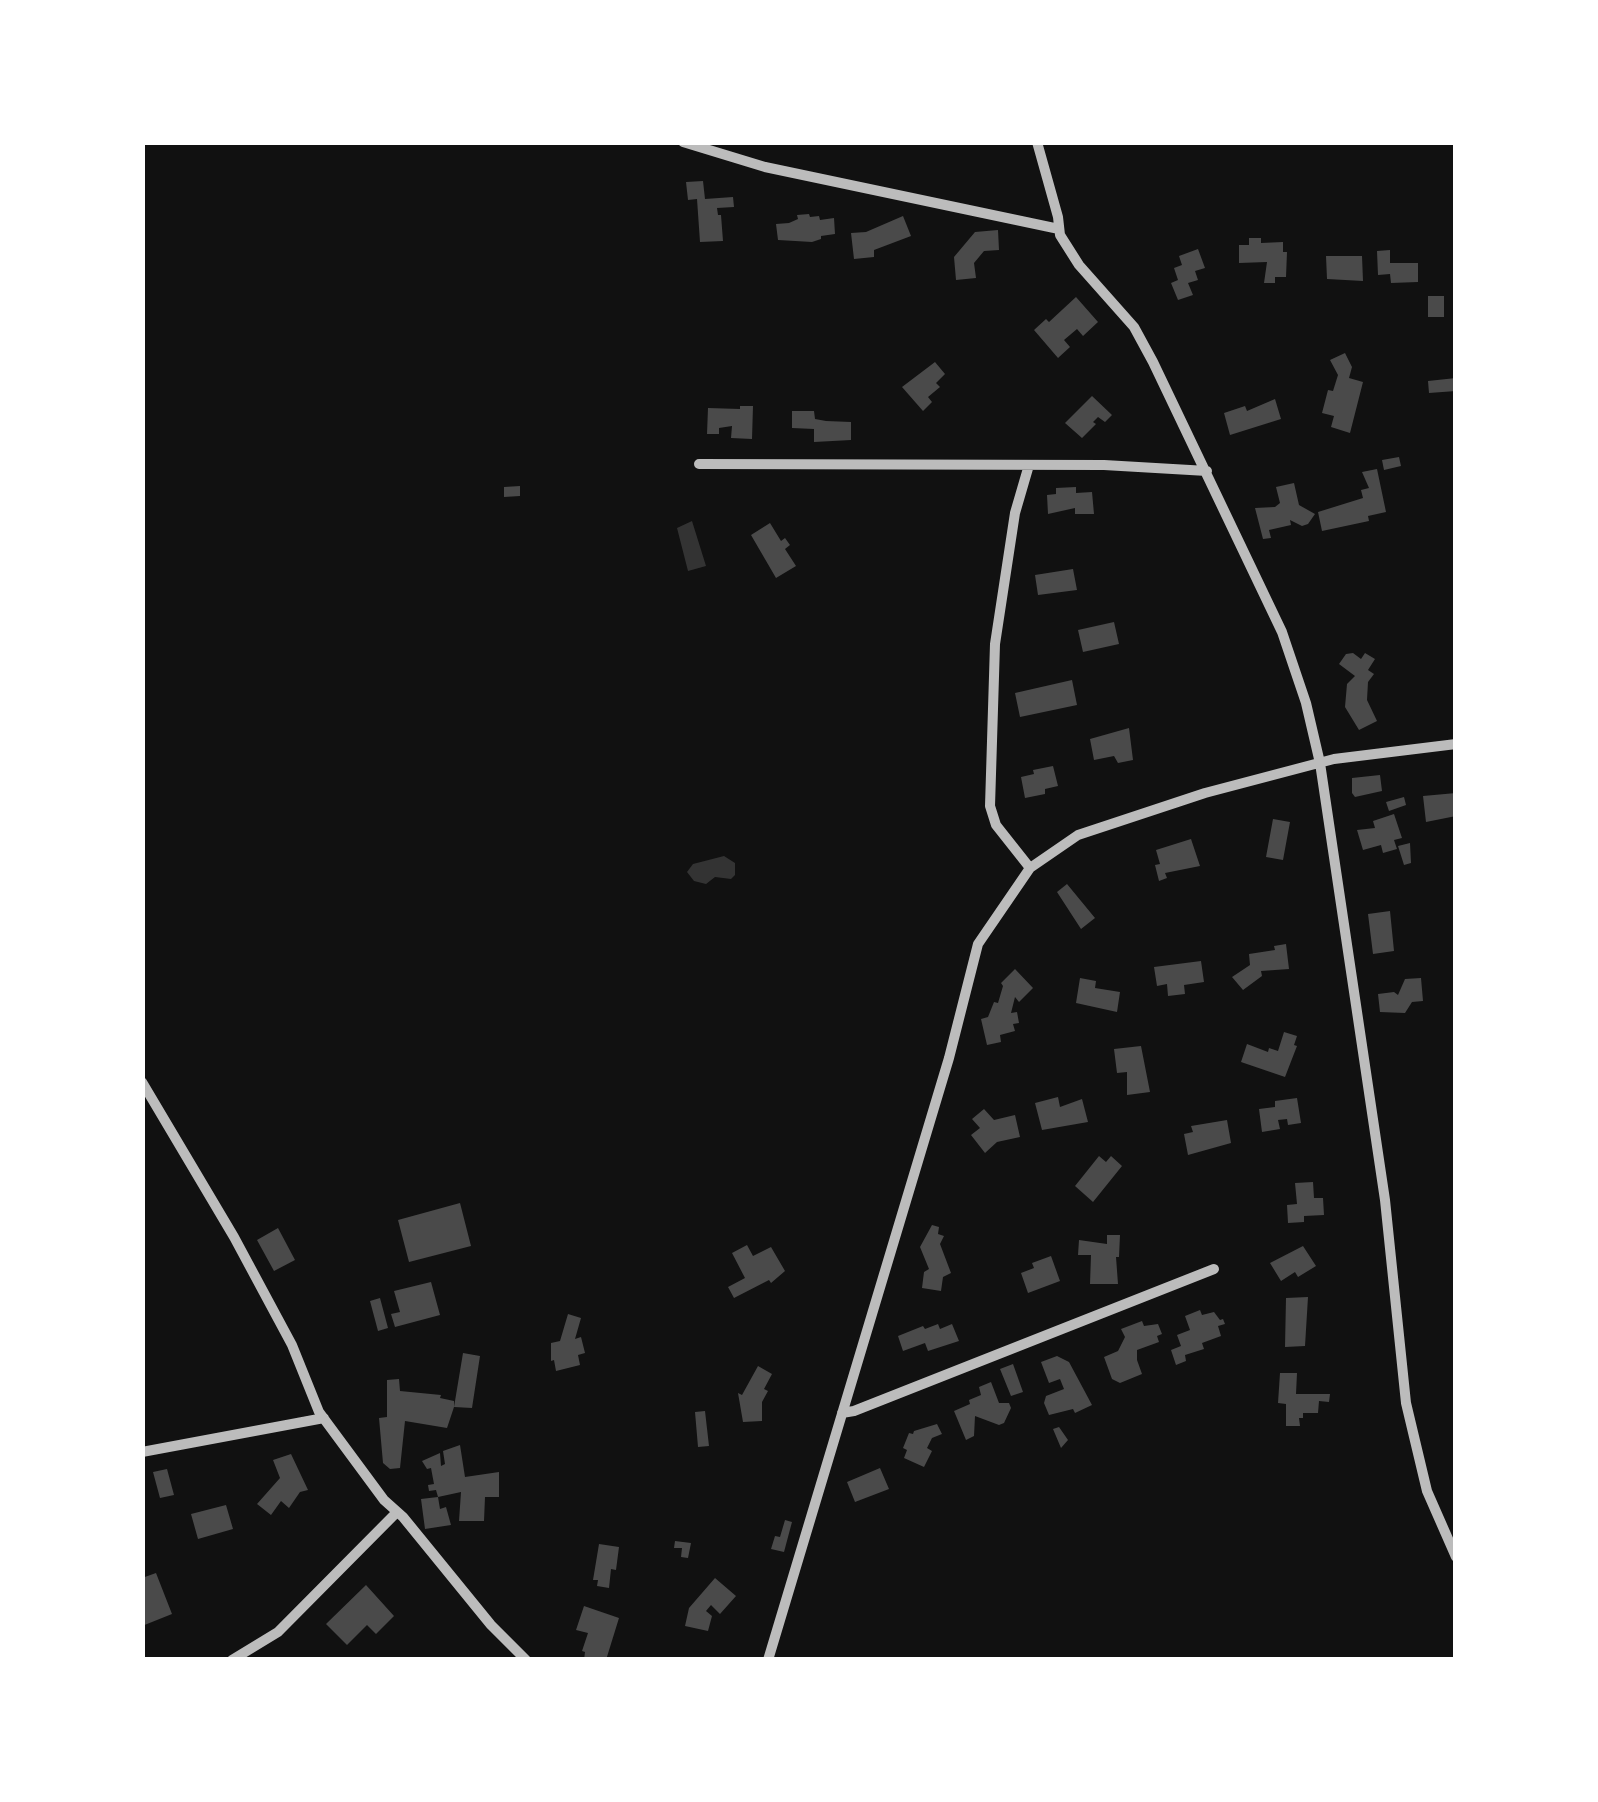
<!DOCTYPE html>
<html>
<head>
<meta charset="utf-8">
<style>
  body { margin:0 }
  #map { position:relative; width:1598px; height:1802px; overflow:hidden; background:#111; font-family:Quicksand,sans-serif }
  canvas { display:block }
  .frame { position:absolute; inset:0; border:145px solid #fff; pointer-events:none }
</style>
</head>
<body>
<div id="map">
<canvas width="1598" height="1802"></canvas>
<div class="frame"></div>
</div>
<script>
const g = document.querySelector('canvas').getContext('2d');
g.lineJoin = 'round';
function fill(path, color) { g.fillStyle = color; g.fill(path, 'evenodd'); }
const toPath = rows => new Path2D(rows.map(r => 'M' + r).join(''));
function strokePath(path, color, width, dash) { g.strokeStyle = color; g.lineWidth = width; g.lineCap = dash ? 'butt' : 'round'; g.setLineDash(dash || []); g.stroke(path); }
fill(toPath([
  [692,521,706,566,688,571,677,528],
  [724,856,735,863,735,875,731,879,715,877,706,884,694,881,687,872,693,864]
]), '#333');
fill(toPath([
  [703,181,705,199,733,197,734,207,717,208,718,215,721,215,723,241,700,242,697,199,688,200,686,182],
  [809,214,810,217,819,216,820,220,834,218,835,234,821,236,821,239,812,242,778,240,776,224,789,223,798,219,797,215],
  [903,216,911,236,874,250,874,257,854,259,851,233,866,232],
  [998,230,999,250,984,251,974,263,976,278,956,280,954,257,975,232],
  [1249,238,1261,238,1261,243,1283,242,1283,252,1287,252,1286,277,1275,277,1275,283,1264,283,1267,262,1239,263,1239,245,1249,245],
  [1198,249,1205,268,1195,271,1198,280,1188,283,1193,295,1178,300,1171,283,1178,280,1174,268,1182,265,1179,256],
  [1390,250,1390,263,1418,263,1418,282,1391,283,1390,274,1378,275,1377,251],
  [1326,256,1362,256,1363,281,1327,279],
  [1428,296,1444,296,1444,317,1428,317],
  [1076,297,1098,322,1083,336,1077,329,1064,340,1070,347,1058,358,1034,330,1046,319,1049,322],
  [1345,353,1352,367,1349,378,1363,382,1350,433,1331,427,1334,416,1322,413,1328,390,1333,391,1338,375,1330,360],
  [935,362,945,374,936,383,940,387,928,397,932,402,923,411,902,387],
  [1456,378,1456,391,1429,393,1428,381],
  [1092,396,1112,415,1105,422,1098,417,1093,422,1096,424,1082,438,1065,423],
  [1275,399,1281,419,1230,435,1224,413,1245,406,1247,411],
  [740,406,753,406,752,439,731,438,732,426,719,428,719,434,707,434,708,408,740,409],
  [792,411,814,411,815,419,826,421,851,422,851,440,814,442,814,429,792,428],
  [1399,457,1401,466,1384,470,1382,460],
  [1377,469,1386,512,1368,516,1369,521,1322,531,1318,512,1363,498,1361,490,1369,488,1362,472],
  [1294,483,1299,505,1315,514,1308,524,1302,526,1290,520,1291,525,1269,530,1271,538,1263,539,1255,508,1275,507,1280,503,1276,487],
  [520,486,520,496,504,497,504,487],
  [1076,487,1076,493,1092,492,1094,514,1075,514,1075,508,1048,514,1047,495,1056,494,1056,488],
  [770,523,781,541,785,538,790,545,785,549,796,566,776,578,751,535],
  [1073,569,1077,590,1038,595,1035,575],
  [1114,622,1119,644,1083,652,1078,630],
  [1353,653,1361,659,1365,653,1375,659,1368,670,1374,674,1368,682,1367,700,1377,721,1359,730,1345,707,1347,684,1355,676,1339,664,1346,654],
  [1072,680,1077,705,1020,717,1015,693],
  [1129,728,1133,760,1118,763,1114,756,1094,760,1090,739],
  [1053,766,1058,786,1045,789,1045,794,1025,798,1021,777,1034,774,1033,770],
  [1380,775,1382,791,1355,797,1352,793,1352,778],
  [1456,793,1456,816,1426,822,1423,796],
  [1404,797,1406,805,1389,811,1386,802],
  [1394,814,1402,838,1394,840,1397,849,1383,853,1381,845,1363,850,1357,830,1375,828,1373,821],
  [1273,819,1290,822,1283,860,1266,857],
  [1191,839,1200,866,1165,873,1167,878,1159,881,1155,865,1160,864,1156,850],
  [1410,843,1411,863,1404,865,1398,846],
  [1067,884,1095,918,1081,929,1057,892],
  [1390,911,1394,951,1373,954,1368,914],
  [1286,944,1289,969,1261,971,1262,976,1243,990,1232,977,1250,965,1249,954,1275,950,1274,946],
  [1201,961,1204,982,1184,985,1185,994,1168,996,1167,984,1157,986,1154,967],
  [1015,969,1033,988,1019,1002,1015,997,1011,1013,1017,1012,1019,1023,1013,1024,1015,1031,1000,1035,1001,1042,987,1045,981,1019,988,1017,994,1002,998,1003,1003,986,1001,983],
  [1080,978,1096,981,1095,988,1120,992,1117,1012,1076,1003],
  [1421,978,1423,1001,1412,1002,1405,1013,1380,1012,1378,994,1394,992,1398,995,1405,979],
  [1284,1032,1297,1036,1294,1045,1297,1046,1285,1077,1241,1062,1247,1044,1268,1052,1269,1048,1278,1051],
  [1141,1046,1150,1092,1127,1095,1127,1072,1117,1073,1114,1049],
  [1058,1097,1060,1107,1082,1099,1088,1122,1042,1130,1035,1103],
  [1297,1098,1301,1123,1288,1125,1287,1119,1278,1120,1280,1129,1262,1132,1259,1109,1275,1107,1275,1101],
  [984,1109,994,1120,1015,1115,1020,1137,997,1142,985,1153,971,1135,980,1128,972,1119],
  [1227,1120,1231,1143,1188,1155,1184,1134,1193,1132,1191,1126],
  [1099,1156,1106,1162,1111,1156,1122,1166,1093,1202,1075,1186],
  [1313,1182,1314,1198,1323,1198,1324,1215,1304,1216,1304,1222,1288,1223,1287,1205,1297,1204,1295,1183],
  [460,1203,471,1246,409,1262,398,1220],
  [932,1225,939,1227,938,1234,944,1236,940,1244,951,1273,943,1277,941,1291,922,1288,924,1272,929,1269,920,1247],
  [278,1228,295,1260,274,1271,257,1240],
  [1107,1235,1120,1235,1119,1257,1116,1257,1118,1284,1090,1284,1091,1255,1078,1255,1079,1240,1107,1244],
  [747,1245,753,1256,771,1247,785,1271,771,1283,769,1280,734,1298,728,1287,745,1278,732,1253],
  [1303,1246,1316,1266,1298,1277,1295,1272,1281,1281,1270,1263],
  [1051,1256,1060,1281,1028,1293,1021,1273,1034,1268,1032,1263],
  [431,1282,440,1315,395,1327,391,1314,400,1312,394,1291],
  [1308,1297,1305,1346,1285,1347,1286,1298],
  [380,1298,388,1328,378,1331,370,1301],
  [1200,1310,1202,1315,1214,1312,1220,1320,1223,1319,1225,1324,1218,1326,1221,1336,1202,1343,1204,1349,1185,1355,1186,1361,1176,1365,1171,1350,1181,1346,1177,1335,1190,1330,1185,1316],
  [568,1314,581,1318,575,1339,581,1337,585,1353,578,1355,580,1365,556,1371,554,1360,551,1361,551,1343,560,1341],
  [1142,1321,1144,1326,1158,1324,1162,1334,1157,1336,1159,1342,1137,1350,1137,1360,1142,1374,1120,1383,1112,1379,1104,1357,1118,1351,1125,1337,1121,1329],
  [938,1324,940,1329,952,1324,959,1341,928,1351,925,1343,903,1351,898,1336,923,1326,925,1329],
  [463,1353,480,1356,472,1408,454,1407],
  [1057,1356,1069,1362,1092,1405,1075,1413,1073,1409,1049,1415,1044,1403,1046,1396,1064,1389,1060,1379,1049,1383,1041,1362],
  [1013,1364,1023,1392,1011,1396,1000,1369],
  [758,1366,772,1374,764,1389,768,1391,762,1402,762,1421,743,1422,738,1393,742,1395],
  [1280,1373,1297,1373,1296,1394,1330,1394,1329,1402,1319,1401,1318,1413,1303,1413,1303,1418,1299,1418,1300,1426,1286,1426,1286,1404,1278,1403],
  [399,1379,400,1391,441,1395,440,1398,454,1401,454,1407,447,1428,405,1421,400,1468,390,1469,383,1463,379,1418,387,1417,387,1380],
  [991,1382,999,1403,1009,1403,1011,1408,1004,1423,999,1425,975,1416,974,1436,966,1440,954,1411,970,1404,969,1400,981,1395,979,1387],
  [705,1411,709,1446,698,1447,695,1412],
  [937,1424,942,1434,932,1438,927,1448,932,1451,924,1467,904,1458,907,1450,903,1448,909,1433,913,1434,914,1431],
  [1059,1427,1068,1440,1061,1448,1053,1429],
  [460,1445,465,1477,499,1472,499,1497,485,1497,484,1521,459,1521,461,1492,438,1497,436,1490,429,1491,428,1485,434,1484,431,1468,427,1469,422,1461,440,1453,441,1466,445,1464,443,1451],
  [291,1454,308,1490,300,1492,289,1508,281,1501,271,1515,257,1504,280,1478,273,1460],
  [880,1468,889,1489,855,1502,847,1482],
  [167,1469,174,1495,160,1498,153,1472],
  [438,1497,440,1509,446,1507,451,1525,425,1529,421,1499],
  [226,1505,233,1529,198,1539,191,1514],
  [785,1520,792,1522,784,1552,771,1549,775,1536,780,1537],
  [675,1541,691,1543,688,1558,681,1557,682,1548,674,1548],
  [599,1544,619,1547,616,1570,611,1569,609,1588,597,1586,598,1580,593,1580],
  [156,1573,172,1614,142,1626,142,1578],
  [715,1578,736,1596,720,1614,711,1605,706,1611,712,1616,708,1631,685,1626,689,1608],
  [366,1585,394,1616,376,1634,367,1625,347,1645,326,1624],
  [584,1606,619,1618,606,1660,584,1660,585,1652,582,1651,588,1633,576,1630]
]), '#4a4a4a');
strokePath(toPath([
  [683,142,765,167,1059,229],
  [1037,142,1058,217,1060,235,1079,265,1134,327,1153,362,1282,632,1306,703,1320,763,1385,1200,1406,1403,1427,1491,1456,1557],
  [699,464,1104,465,1207,471],
  [1029,465,1015,513,995,644,990,806,996,825,1030,868],
  [142,1082,234,1237,292,1345,319,1412,384,1500,403,1517,491,1625,526,1660],
  [842,1413,854,1411,1214,1269],
  [142,1452,324,1418],
  [232,1660,278,1632,397,1512],
  [768,1660,949,1058,978,944,1030,868,1078,835,1205,793,1334,759,1456,744]
]), '#bcbcbc', 10);
</script>
</body>
</html>
